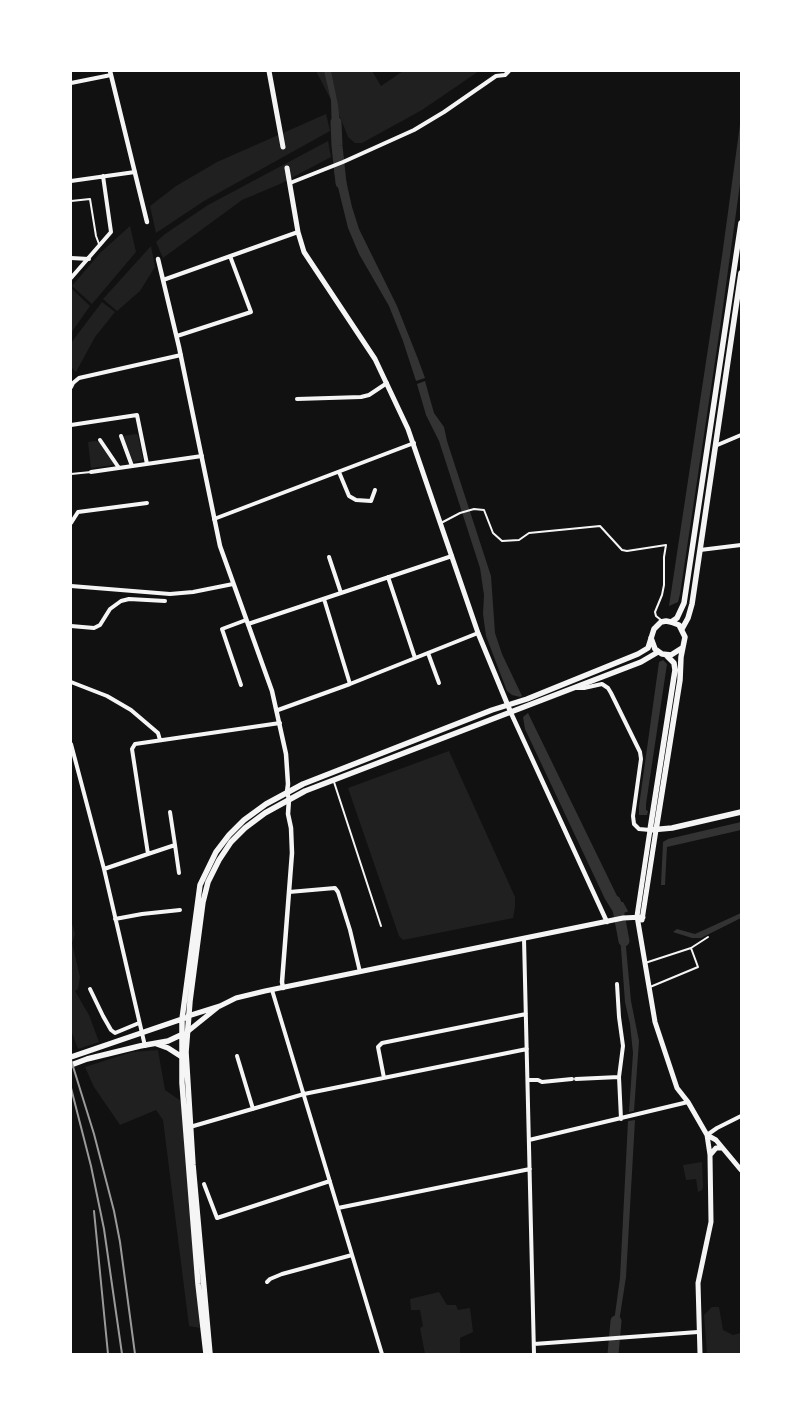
<!DOCTYPE html>
<html>
<head>
<meta charset="utf-8">
<style>
  body { margin:0 }
  #map { position:relative; width:812px; height:1425px; overflow:hidden; background:#111; font-family:Mulish,sans-serif }
  canvas { display:block }
  .frame { position:absolute; inset:0; border:72px solid #fff; pointer-events:none }
</style>
</head>
<body>
<div id="map">
<canvas width="812" height="1425"></canvas>
<div class="frame"></div>
</div>
<script>
const g = document.querySelector('canvas').getContext('2d');
g.lineJoin = 'round';
function fill(path, color) { g.fillStyle = color; g.fill(path, 'evenodd'); }
const toPath = rows => new Path2D(rows.map(r => 'M' + r).join(''));
function strokePath(path, color, width, dash) { g.strokeStyle = color; g.lineWidth = width; g.lineCap = dash ? 'butt' : 'round'; g.setLineDash(dash || []); g.stroke(path); }
fill(toPath([
  [316,71,372,71,381,86,403,71,479,71,422,110,362,143,355,143,348,137,341,119],
  [326,114,330,131,204,201,156,233,150,206,176,186,217,162],
  [328,141,331,157,280,184,242,200,163,258,156,242,165,234,208,205],
  [130,226,136,252,92,304,72,286,100,253],
  [151,246,155,267,140,291,117,311,103,299],
  [71,288,90,306,71,333],
  [102,302,115,312,95,337,76,372,71,367,71,343],
  [136,434,138,435,143,460,133,462,123,436],
  [95,441,99,442,114,463,113,465,91,468,88,442],
  [449,751,515,897,515,907,513,918,403,940,399,936,348,788],
  [71,920,75,934,72,943,80,977,78,989,75,991,89,1015,99,1042,78,1049,71,1030],
  [158,1050,165,1090,181,1101,200,1328,189,1326,163,1120,156,1110,120,1125,94,1087,85,1067,132,1052],
  [702,1162,703,1187,702,1190,698,1192,696,1179,686,1180,683,1165],
  [439,1292,447,1305,456,1305,458,1310,470,1308,473,1332,460,1338,460,1354,425,1354,420,1328,423,1326,420,1310,411,1310,410,1299],
  [712,1307,719,1307,723,1330,733,1335,741,1333,741,1354,707,1354,704,1315]
]), '#202020');
fill(toPath([
  [324,71,331,71,338,105,341,135,332,138,331,100],
  [741,117,741,177,720,328,680,594,678,602,669,606,722,256],
  [343,167,352,207,359,229,397,306,418,359,425,378,416,381,403,341,389,306,359,254,348,228,334,171],
  [425,381,434,413,444,427,447,441,491,576,495,633,502,654,522,696,520,697,512,695,507,691,486,636,483,614,484,595,480,568,439,441,426,415,417,384],
  [663,660,667,664,646,804,646,810,648,811,647,815,639,815,639,806,659,662],
  [528,713,620,902,623,902,628,911,627,912,615,915,605,899,525,729,523,717],
  [741,822,741,830,667,847,665,885,661,885,663,842,668,839],
  [741,913,741,918,701,938,692,938,673,932,677,929,695,934],
  [624,926,631,1001,639,1041,634,1111,629,1112,633,1053,630,1024,625,1002,620,935,619,927],
  [635,1120,626,1277,617,1335,612,1336,620,1278,628,1121]
]), '#333');
strokePath(toPath([
  [336,122,337,146,341,183],
  [615,901,618,909,624,941],
  [613,1354,616,1321]
]), '#333', 11);
strokePath(toPath([
  [71,201,90,199,96,236,99,244],
  [71,474,91,472],
  [441,523,460,513,474,509,484,510,493,533,502,541,519,540,529,533,600,526,622,550,627,551,666,545,664,557,664,585,662,595,655,612,656,616,661,620],
  [334,782,381,926],
  [691,948,708,937],
  [645,963,691,948,698,967,650,987]
]), '#f5f5f5', 2);
strokePath(toPath([
  [71,83,111,75],
  [71,181,135,172],
  [290,183,343,162,414,130,444,112,496,76,505,75,509,71],
  [71,258,89,259],
  [71,278,111,232,103,176],
  [163,280,298,232],
  [177,336,251,312,230,256],
  [71,387,73,383,79,378,181,355],
  [297,399,361,397,369,395,387,383],
  [71,425,137,415,147,464],
  [121,436,132,466],
  [100,440,119,468],
  [715,446,741,435],
  [91,472,202,456],
  [339,472,349,496,356,500,371,501,375,490],
  [214,519,414,443],
  [71,523,78,512,147,503],
  [700,550,741,545],
  [329,557,341,593],
  [388,577,415,658],
  [71,586,170,594,193,592,233,584],
  [324,599,350,684],
  [248,624,452,556],
  [71,626,94,628,100,625,110,609,121,601,129,599,165,601],
  [428,653,439,683],
  [71,682,107,696,131,710,158,733,160,740],
  [241,685,222,629,246,620],
  [576,688,584,688,602,684,608,688,611,693,640,752,641,759,633,816,634,824,639,829,650,830],
  [278,710,350,684,478,633],
  [71,744,104,869,145,1046],
  [170,812,175,845],
  [148,854,175,845,179,873],
  [104,869,148,854,132,749,135,744,280,723],
  [289,892,335,888,338,892,350,930,360,972],
  [115,919,142,914,180,910],
  [524,939,534,1354],
  [617,984,619,1017,623,1046,619,1077,621,1119],
  [90,989,103,1016,111,1030,115,1033,139,1023],
  [272,990,382,1354],
  [237,1056,253,1109],
  [384,1078,378,1047,382,1043,526,1014],
  [576,1079,619,1077],
  [528,1080,538,1080,542,1082,572,1079],
  [190,1127,304,1094,527,1049],
  [707,1135,717,1128,741,1116],
  [529,1140,688,1102],
  [204,1184,217,1218,330,1181],
  [338,1208,530,1169],
  [267,1282,270,1279,282,1274,352,1255],
  [534,1344,698,1332]
]), '#f5f5f5', 4);
strokePath(toPath([
  [110,71,147,222],
  [158,259,179,347,220,546,272,691,286,754,288,784,287,792,289,799,288,814,291,828,292,853,282,982,283,988],
  [511,713,607,922]
]), '#f5f5f5', 4.5);
strokePath(toPath([
  [269,71,283,147],
  [287,168,298,232,304,252,375,359,408,429,478,633,511,713],
  [650,830,637,916,655,1022,677,1088,688,1102,707,1135,716,1140,741,1170],
  [642,920,656,830],
  [188,1016,220,1006,236,998,265,991,623,918,643,917],
  [187,1032,218,1007],
  [710,1155,716,1148,722,1148],
  [700,1354,698,1283,711,1222,710,1155,707,1135]
]), '#f5f5f5', 5);
strokePath(toPath([
  [671,622,677,618,684,603,741,223],
  [682,629,688,618,692,604,741,273],
  [651,638,655,649,662,654,671,655,682,648],
  [666,655,674,663,675,670,650,830,672,828,741,812],
  [157,1044,168,1048,182,1057],
  [71,1057,185,1018],
  [71,1065,87,1059,140,1046,168,1041,183,1034],
  [206,1354,198,1284,182,1083,182,1019,200,885,216,852,229,835,244,820,266,804,303,784,492,710,527,699,638,654,648,648,654,629,661,622,666,621,671,622,679,625,685,637,681,657,680,680,656,830],
  [210,1354,193,1165,186,1052,190,1001,203,902,208,882,219,860,231,842,245,828,265,813,305,791,641,662,658,652]
]), '#f5f5f5', 5.5);
strokePath(toPath([
  [71,1060,94,1134,114,1211,120,1242,135,1354],
  [71,1088,91,1166,104,1229,122,1354],
  [94,1211,108,1354]
]), '#9a9a9a', 2);
</script>
</body>
</html>
